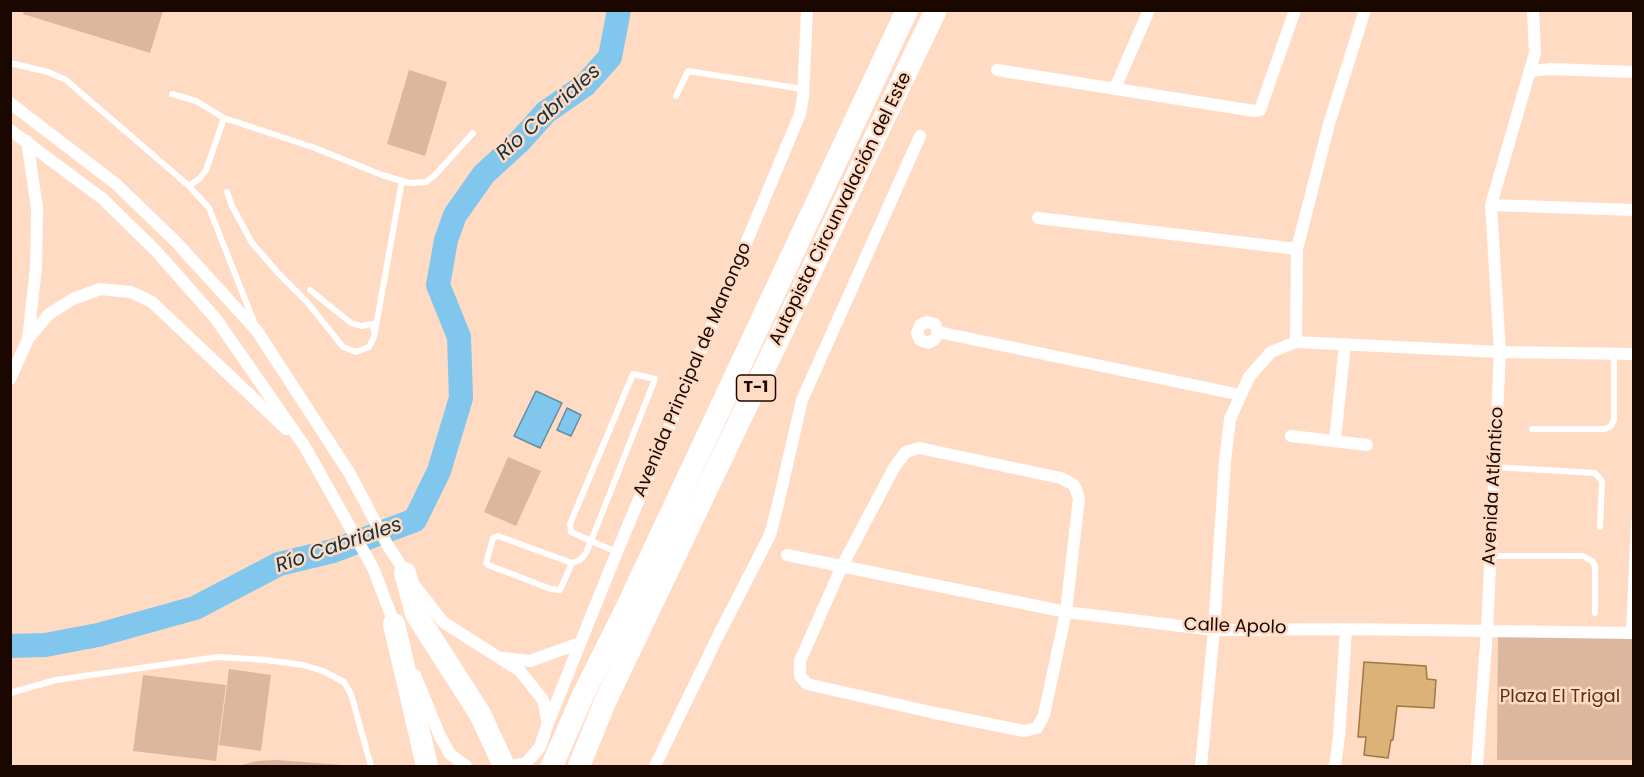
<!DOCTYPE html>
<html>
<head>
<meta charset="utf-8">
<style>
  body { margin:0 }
  #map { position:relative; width:1644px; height:777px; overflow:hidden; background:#ffdbc4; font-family:Poppins,sans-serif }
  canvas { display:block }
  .frame { position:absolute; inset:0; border:12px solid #1a0700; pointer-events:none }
</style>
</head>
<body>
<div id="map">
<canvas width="1644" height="777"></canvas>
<div class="frame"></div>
</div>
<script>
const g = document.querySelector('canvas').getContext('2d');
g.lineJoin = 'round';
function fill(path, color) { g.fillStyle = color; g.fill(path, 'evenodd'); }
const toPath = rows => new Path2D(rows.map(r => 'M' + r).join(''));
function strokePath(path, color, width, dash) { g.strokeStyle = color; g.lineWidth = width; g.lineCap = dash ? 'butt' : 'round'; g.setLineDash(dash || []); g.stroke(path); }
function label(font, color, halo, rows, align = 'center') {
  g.font = font + ' Poppins,sans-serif'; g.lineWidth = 5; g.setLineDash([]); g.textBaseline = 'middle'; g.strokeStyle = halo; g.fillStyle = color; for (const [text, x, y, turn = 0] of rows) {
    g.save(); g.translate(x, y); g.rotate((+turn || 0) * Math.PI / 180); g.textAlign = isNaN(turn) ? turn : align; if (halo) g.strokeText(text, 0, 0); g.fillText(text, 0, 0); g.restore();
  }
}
fill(toPath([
  [24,11,24,10,163,11,150,53,23,14],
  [409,70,447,82,425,156,387,144],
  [508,457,541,471,516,526,484,512],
  [1498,632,1633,637,1633,760,1497,760],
  [229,669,271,675,261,751,219,745],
  [143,675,226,685,216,761,133,751],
  [276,760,358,766,238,766,257,761]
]), '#dcb7a0');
const water = toPath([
  [536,391,562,403,540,448,514,436,536,391],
  [567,408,581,415,571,436,557,430,567,408]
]);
fill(water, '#81c6ec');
strokePath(water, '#628da5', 1.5);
strokePath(toPath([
  [10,646,45,645,98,635,195,608,279,564,333,551,415,520,439,471,461,398,459,337,438,285,446,240,455,215,484,174,519,142,546,112,585,85,610,57,619,10]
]), '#81c6ec', 24);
const building = toPath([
  [1364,662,1426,666,1427,679,1436,680,1434,708,1397,706,1393,740,1391,740,1388,758,1364,755,1366,737,1358,737,1364,662]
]);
fill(building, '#dcb279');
strokePath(building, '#9d7843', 1.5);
strokePath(toPath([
  [10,63,48,72,66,80,189,186,209,208,254,322],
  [172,94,196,101,224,118,315,148,382,175,409,183,426,182,435,175,473,133],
  [676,96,688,71,803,89],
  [189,186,200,178,206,170,224,118],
  [227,192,232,206,252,243,279,274,307,302,343,347,356,352,369,347,374,337,402,181],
  [310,290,351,323,361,326,372,324,374,331],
  [633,374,655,379,591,541,571,532,570,524,633,374],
  [1532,429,1605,429,1611,426,1614,420,1614,354],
  [1495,467,1595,473,1602,481,1600,527],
  [1491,556,1583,556,1592,561,1595,566,1595,613],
  [572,563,498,536,493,538,486,563,488,565,551,589,560,590,572,563,580,560,586,553,591,541,617,552],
  [1629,632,1634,521],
  [10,693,56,680,218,657,266,660,303,665,323,671,344,682,351,694,371,766]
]), '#fff', 6);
strokePath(toPath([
  [997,70,1254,111,1260,110,1295,10],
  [1531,71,1550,69,1634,72],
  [1115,88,1149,10],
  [10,103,116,184,176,242,257,331,350,474,388,546,414,585,443,622,520,671,543,700,548,723],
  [10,130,103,199,156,251,216,319,305,447,373,568,396,628],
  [1491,205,1634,210],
  [1038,218,1297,249,1296,342],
  [1297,249,1329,124,1365,10],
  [938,332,935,339,928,343,920,340,917,333,920,325,927,322,935,324,938,332,1241,395],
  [28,339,49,314,73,299,100,289,131,292,152,302,286,429],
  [10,379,28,339,36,268,37,208,27,141],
  [1291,436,1367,445],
  [1335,440,1345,344],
  [919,448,1061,478,1074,485,1079,498,1066,612,1044,715,1037,728,1024,731,935,713,807,684,800,676,800,661,842,566,895,466,906,452,919,448],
  [787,555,1066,612,1214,630,1346,629,1634,633],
  [503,658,530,661,580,643],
  [415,675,440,736,450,754,466,766],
  [512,766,526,763,540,747,548,723,617,552,800,114,803,97,807,10],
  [655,766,720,632,770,535,778,504,802,400,920,136],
  [1201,766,1214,630,1225,461,1230,419,1249,377,1271,352,1296,342,1500,352,1634,354],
  [1335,766,1339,736,1346,629],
  [1477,766,1487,630,1500,352,1491,205,1535,53,1533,10]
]), '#fff', 12);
strokePath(toPath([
  [405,573,416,614,480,714,504,766],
  [394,624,427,766],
  [552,766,583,695,625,611,907,10],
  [579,766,605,702,936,10]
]), '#fff', 22);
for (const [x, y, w] of [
  [756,388,39]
]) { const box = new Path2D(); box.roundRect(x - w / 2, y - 13, w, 26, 4.5); g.fillStyle = '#ffdbc4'; g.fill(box); strokePath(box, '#1a0700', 1.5); }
label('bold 16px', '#1a0700', null, [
  ["T-1",756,388]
]);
label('18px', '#1a0700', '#ffdbc4', [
  ["Autopista Circunvalación del Este",841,209,-64],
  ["Avenida Principal de Manongo",693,370,-67],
  ["Avenida Atlántico",1494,486,-87],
  ["Calle Apolo",1235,627,2]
]);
label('18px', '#583014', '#ffdbc4', [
  ["Plaza El Trigal",1560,697]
]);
label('italic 20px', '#123242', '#ffdbc4', [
  ["Río Cabriales",549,113,-42],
  ["Río Cabriales",339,546,-19]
]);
</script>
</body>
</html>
